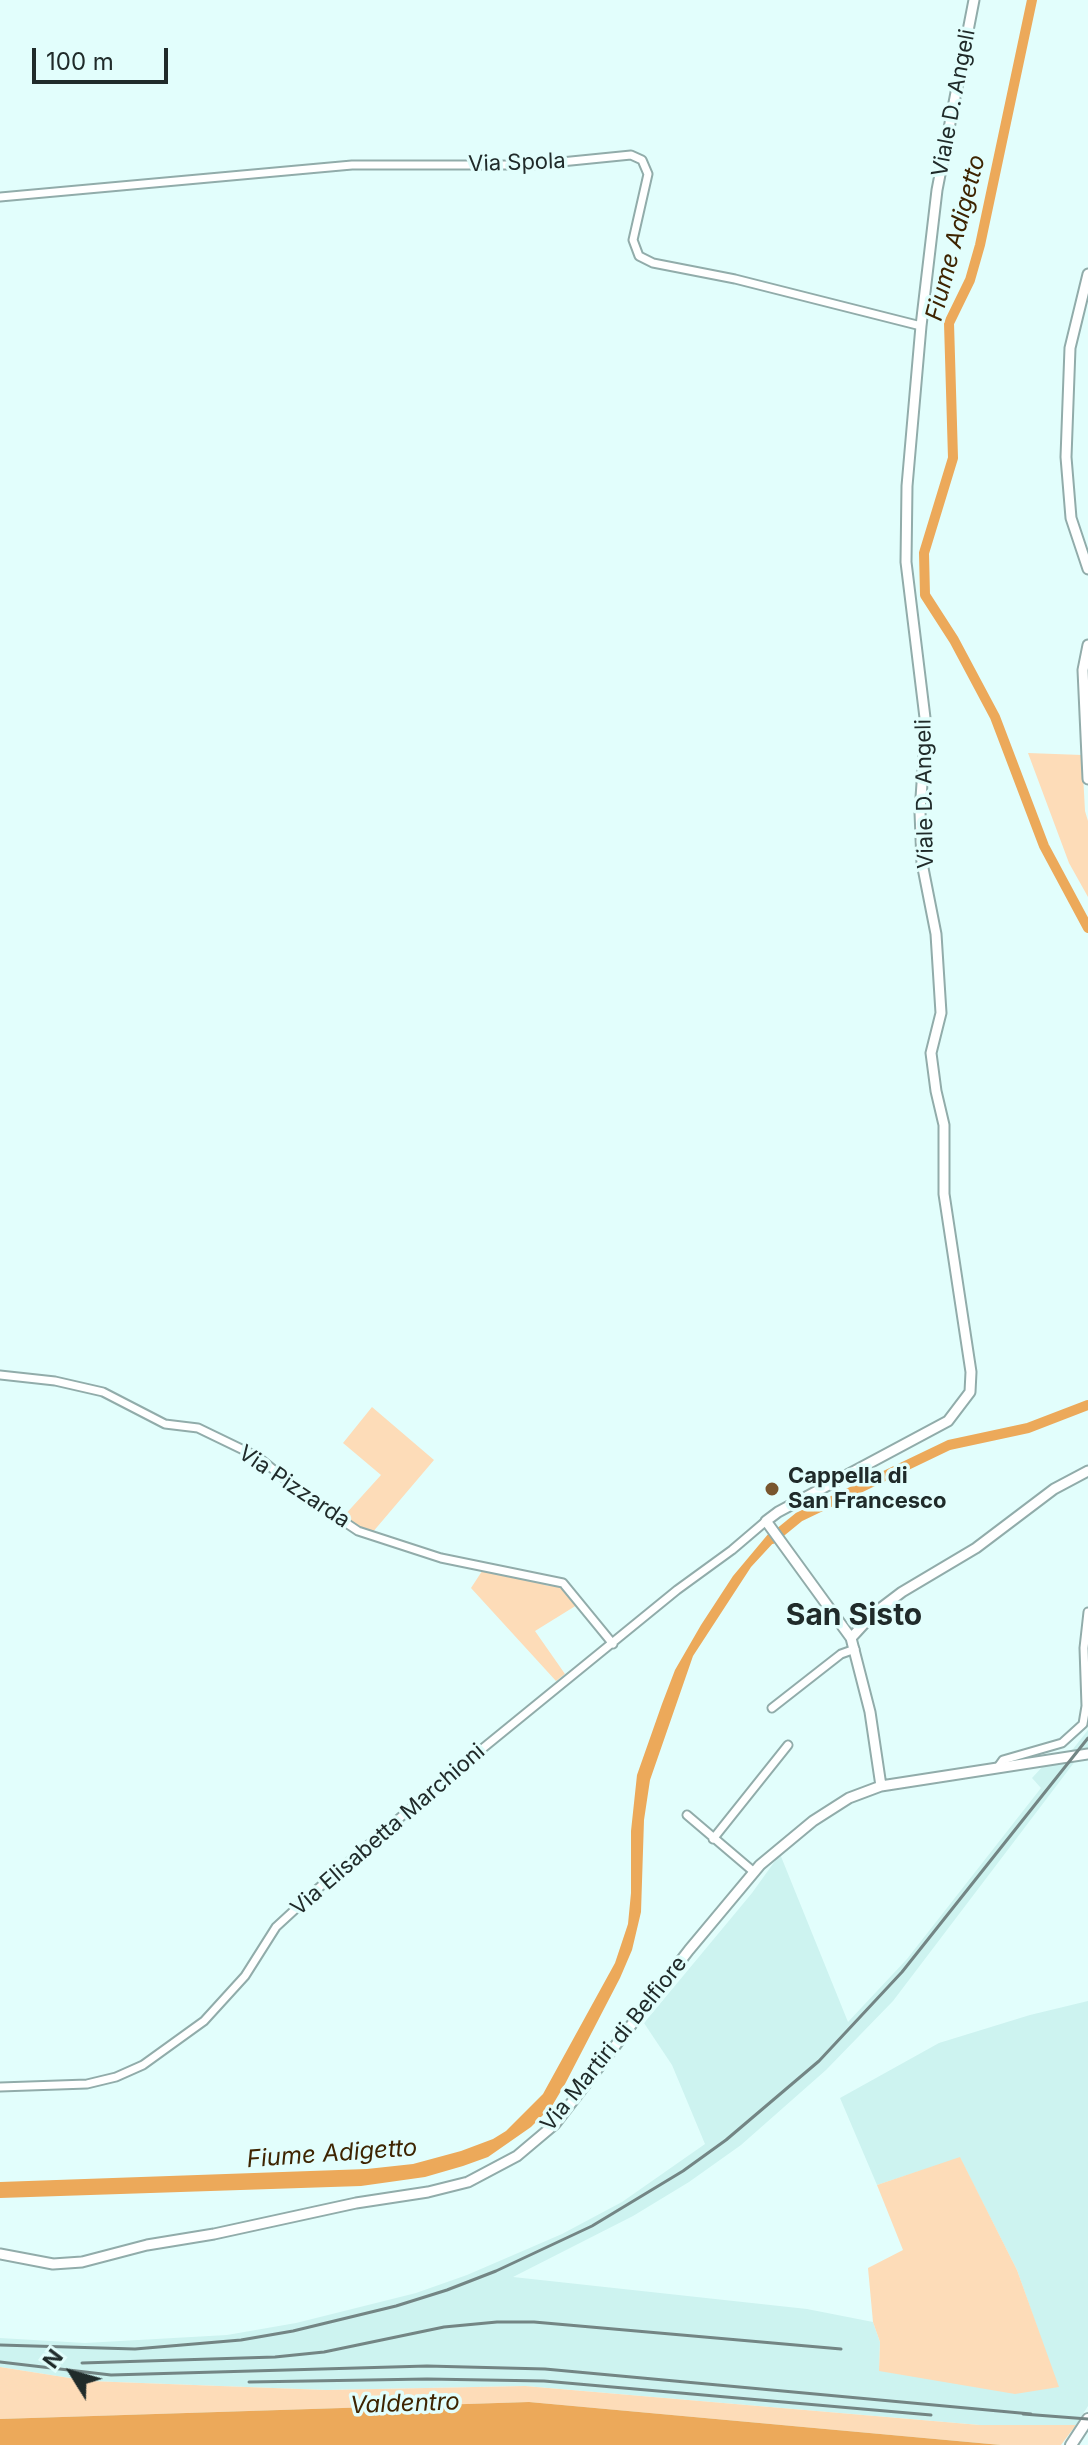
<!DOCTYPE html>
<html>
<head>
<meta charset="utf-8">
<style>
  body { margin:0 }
  #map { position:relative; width:1088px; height:2445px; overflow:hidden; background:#e2fefc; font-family:Inter,sans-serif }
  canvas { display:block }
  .north { position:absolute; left:32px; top:2333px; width:80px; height:80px; -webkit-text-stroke:6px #e2fefc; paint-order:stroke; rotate:307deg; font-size:22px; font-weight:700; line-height:32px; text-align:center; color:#202b2a }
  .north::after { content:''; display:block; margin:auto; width:28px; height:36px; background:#202b2a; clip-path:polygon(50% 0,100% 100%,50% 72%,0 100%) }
  .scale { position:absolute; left:32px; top:48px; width:136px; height:36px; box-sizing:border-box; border:4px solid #202b2a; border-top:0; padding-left:10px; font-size:24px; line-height:28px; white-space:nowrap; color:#202b2a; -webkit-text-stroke:6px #e2fefc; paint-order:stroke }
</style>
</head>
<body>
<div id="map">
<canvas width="1088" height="2445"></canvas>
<div class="north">N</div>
<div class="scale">100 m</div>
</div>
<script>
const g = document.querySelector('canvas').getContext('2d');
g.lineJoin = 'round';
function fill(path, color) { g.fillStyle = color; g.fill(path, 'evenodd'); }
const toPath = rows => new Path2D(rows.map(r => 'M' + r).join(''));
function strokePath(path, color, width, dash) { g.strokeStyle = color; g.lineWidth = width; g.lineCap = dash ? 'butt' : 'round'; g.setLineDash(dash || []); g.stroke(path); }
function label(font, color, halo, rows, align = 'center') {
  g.font = font + ' Inter,sans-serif'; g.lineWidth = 7; g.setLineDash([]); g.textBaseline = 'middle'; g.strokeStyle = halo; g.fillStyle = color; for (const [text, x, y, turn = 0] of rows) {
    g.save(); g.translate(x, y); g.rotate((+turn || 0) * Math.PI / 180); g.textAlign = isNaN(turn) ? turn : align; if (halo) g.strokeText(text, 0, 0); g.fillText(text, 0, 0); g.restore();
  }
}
fill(toPath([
  [1088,1730,1088,1752,1076,1760,893,2001,826,2070,741,2145,689,2182,633,2216,513,2277,807,2309,873,2322,880,2342,879,2370,1058,2387,1017,2270,960,2158,877,2185,840,2098,939,2043,1030,2015,1088,2001,1088,2406,1076,2425,980,2425,525,2386,326,2390,89,2381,0,2367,0,2338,85,2343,227,2335,296,2323,416,2293,467,2275,562,2234,622,2202,705,2144,672,2065,644,2023,752,1893,780,1854,848,2022,907,1959,1041,1788,1032,1778,1044,1765,1073,1749]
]), '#cdf3f0');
fill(toPath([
  [1028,753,1082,755,1085,811,1088,821,1088,897,1069,863],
  [372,1407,434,1460,372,1533,343,1517,381,1475,343,1443],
  [486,1565,541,1577,544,1585,561,1587,577,1605,535,1631,565,1674,556,1681,471,1588],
  [960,2157,1017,2270,1059,2387,1015,2394,879,2371,880,2342,873,2322,868,2268,903,2250,877,2185],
  [0,2367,89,2381,326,2390,525,2386,980,2425,1076,2425,1061,2445,1001,2445,529,2402,0,2419]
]), '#fddcb8');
fill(toPath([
  [769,1533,775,1541,751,1567,693,1656,650,1780,644,1820,641,1912,632,1950,620,1978,565,2084,552,2106,531,2127,488,2157,463,2166,425,2177,361,2186,0,2198,0,2182,367,2169,413,2164,461,2151,493,2139,506,2131,543,2094,615,1963,628,1924,631,1893,631,1831,637,1775,662,1704,675,1670,701,1625,733,1576],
  [529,2402,1001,2445,0,2445,0,2419]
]), '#eca95a');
strokePath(toPath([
  [1032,0,980,245,970,280,949,323,953,458,924,553,925,595,954,640,995,717,1044,846,1088,928],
  [772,1539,799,1517,949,1445,1028,1428,1088,1405]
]), '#eca95a', 10);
const minor = toPath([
  [0,197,352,165,531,165,631,155,642,160,648,174,633,240,639,256,653,263,735,279,921,326],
  [0,1375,55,1381,103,1392,165,1424,198,1428,258,1457,306,1496,358,1531,441,1558,563,1583,613,1644],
  [772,1708,841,1654,855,1649],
  [998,1767,1003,1760,1062,1743,1083,1724,1086,1706,1084,1648,1088,1612],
  [687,1815,754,1872],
  [713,1839,788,1745],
  [0,2087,87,2084,116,2077,143,2065,204,2021,245,1976,276,1927,314,1892,439,1784,677,1590,732,1550,766,1521]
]);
const tertiary = toPath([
  [1088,274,1070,348,1066,457,1071,518,1088,569],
  [1088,645,1083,670,1088,779],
  [851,1638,873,1614,902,1592,976,1548,1054,1489,1088,1471],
  [881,1786,870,1712,851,1638,766,1521,778,1512,948,1421,970,1392,971,1372,944,1194,944,1125,936,1091,931,1053,941,1013,936,934,922,863,920,812,926,726,906,562,907,486,921,326,937,190,974,0],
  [0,2254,53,2264,82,2262,147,2245,214,2234,356,2203,428,2192,468,2182,517,2156,555,2124,689,1950,760,1865,813,1821,849,1798,881,1786,1088,1754]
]);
const secondary = toPath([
  [1071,2445,1088,2419]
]);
strokePath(minor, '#91acaa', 11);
strokePath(tertiary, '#91acaa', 13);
strokePath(secondary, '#91acaa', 14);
strokePath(minor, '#fff', 7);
strokePath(tertiary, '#fff', 9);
strokePath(secondary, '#fff', 10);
strokePath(toPath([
  [0,2345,135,2349,241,2340,293,2331,396,2306,447,2290,496,2271,592,2226,683,2171,726,2140,819,2061,902,1972,1088,1738],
  [0,2362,111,2375,427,2366,545,2369,1031,2414],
  [82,2363,275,2357,324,2352,444,2327,497,2322,534,2322,841,2349],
  [249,2382,427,2379,544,2381,931,2415],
  [1023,2414,1088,2419]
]), '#738584', 3);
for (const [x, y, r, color] of [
  [772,1489,8,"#79562e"]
]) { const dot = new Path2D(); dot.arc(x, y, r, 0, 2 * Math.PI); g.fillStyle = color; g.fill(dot); strokePath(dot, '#e2fefc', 3); }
label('22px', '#202b2a', '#e2fefc', [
  ["Viale D. Angeli",954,103,-79],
  ["Via Spola",517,163,-2],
  ["Viale D. Angeli",925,794,-91],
  ["Via Pizzarda",294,1487,34],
  ["Via Elisabetta Marchioni",388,1830,-41],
  ["Via Martiri di Belfiore",614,2044,-51]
]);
label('bold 22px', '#202b2a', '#e2fefc', [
  ["Cappella di",788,1476],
  ["San Francesco",788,1501]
], 'left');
label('italic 24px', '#3e2401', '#e2fefc', [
  ["Fiume Adigetto",956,238,-75],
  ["Fiume Adigetto",332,2154,-4],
  ["Valdentro",405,2404,-2]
]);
label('bold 30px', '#202b2a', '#e2fefc', [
  ["San Sisto",854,1616]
]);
</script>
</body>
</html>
